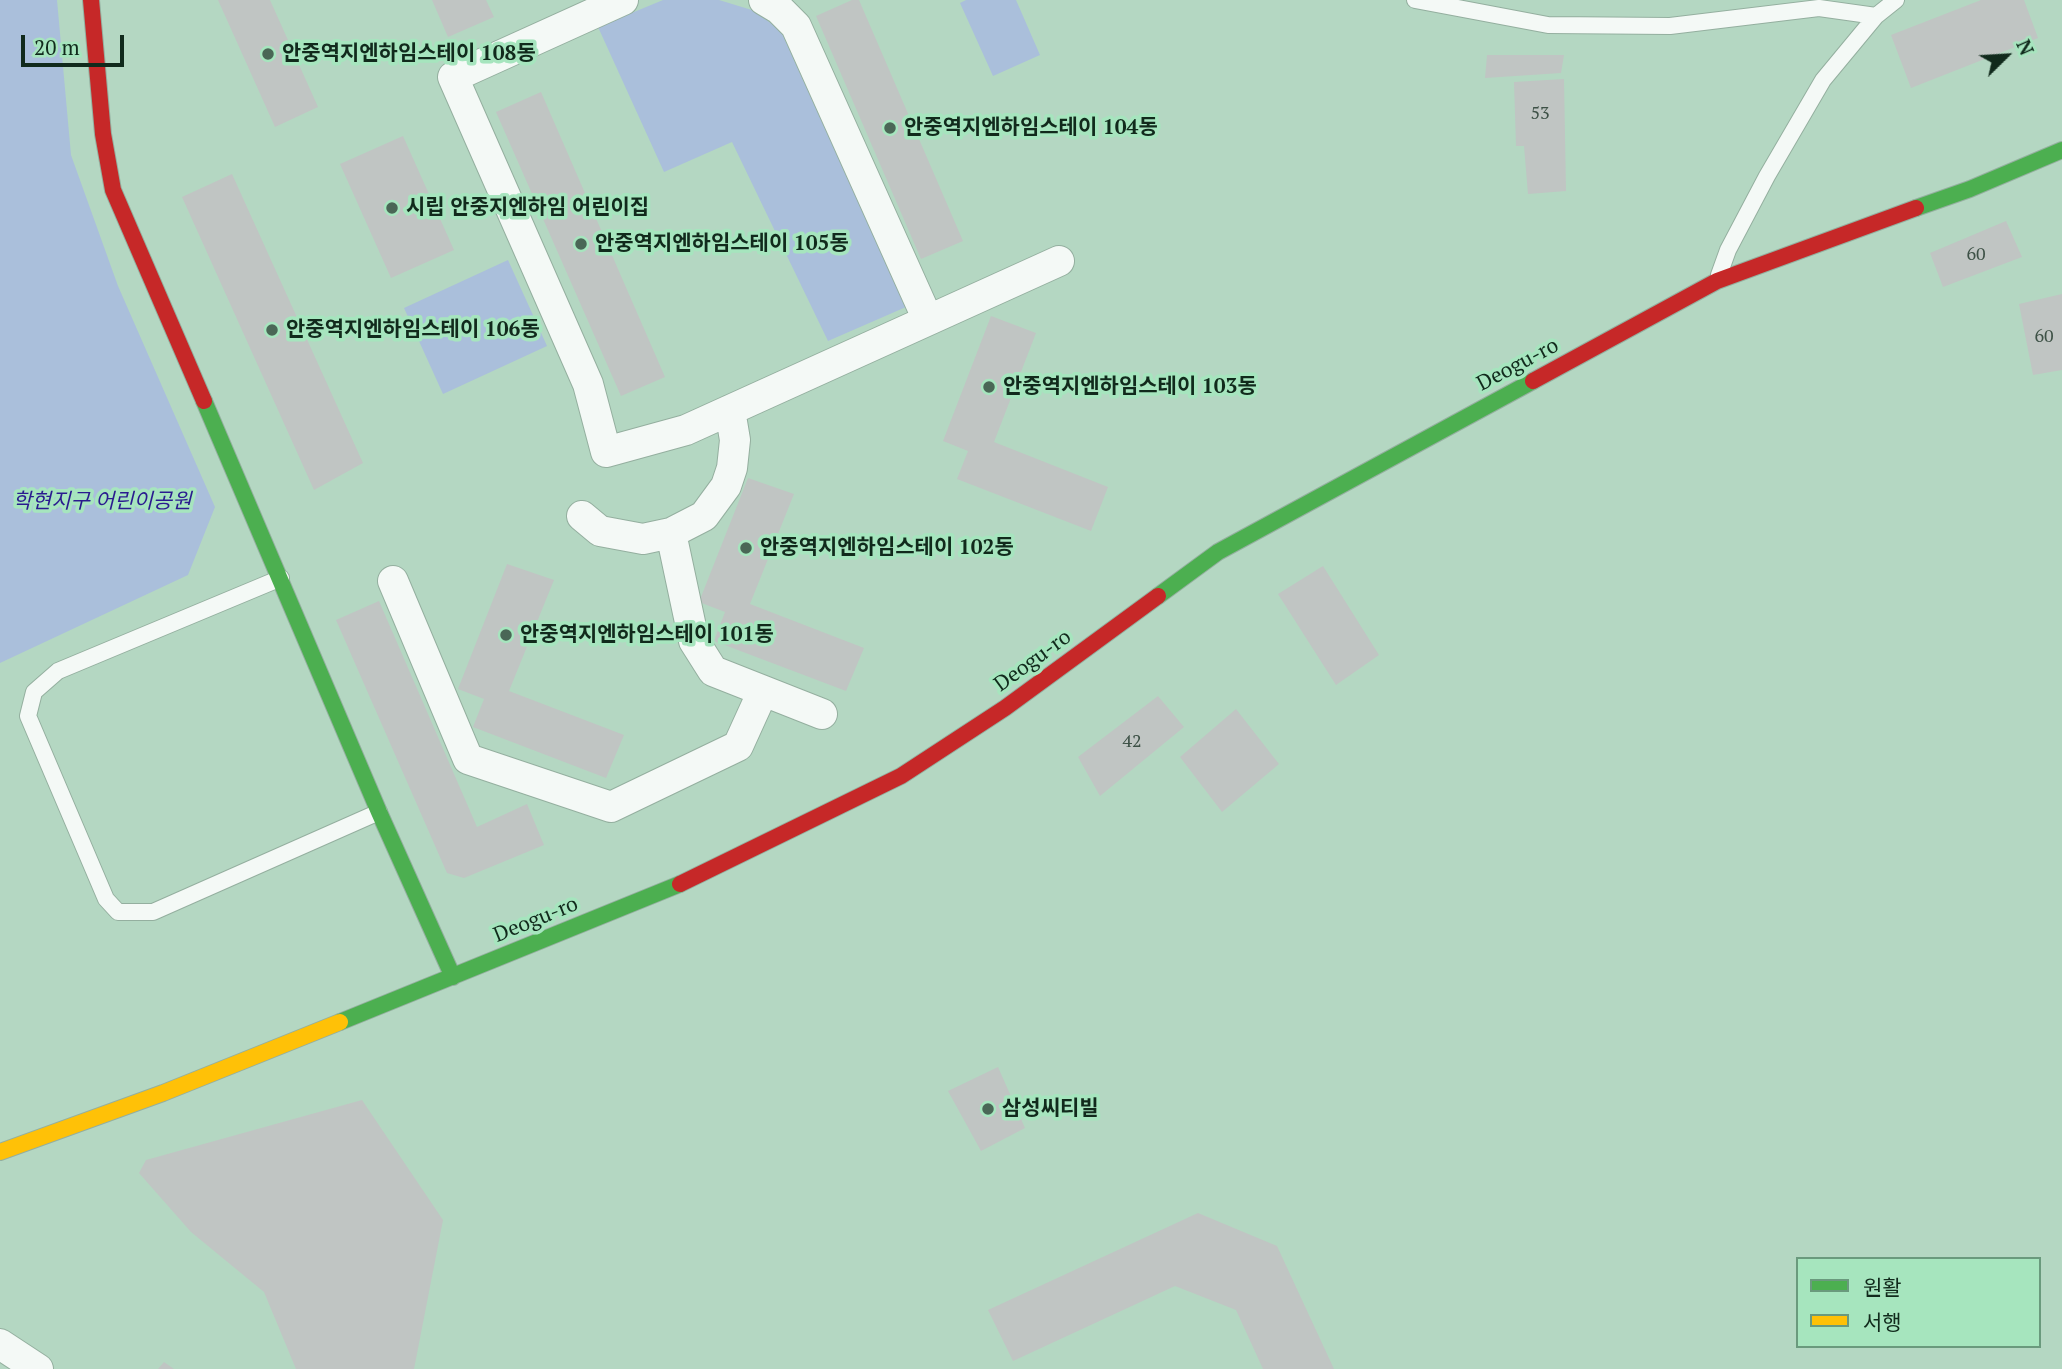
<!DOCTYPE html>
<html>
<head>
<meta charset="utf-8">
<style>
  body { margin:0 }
  #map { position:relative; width:2062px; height:1369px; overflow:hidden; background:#b4d7c2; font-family:"PT Serif","Noto Sans KR",serif }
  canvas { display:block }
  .legend { position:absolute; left:1796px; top:1257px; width:245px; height:91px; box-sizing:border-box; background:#a6e5be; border:2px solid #6a9a7d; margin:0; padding:9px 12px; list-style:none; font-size:21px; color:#112a1c }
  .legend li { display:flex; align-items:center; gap:14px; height:35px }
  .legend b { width:35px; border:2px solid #6a9a7d }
  .north { position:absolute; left:1971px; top:21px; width:70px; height:70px; -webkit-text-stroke:5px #a6e5be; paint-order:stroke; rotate:66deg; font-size:19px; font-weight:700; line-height:28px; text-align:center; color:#112a1c }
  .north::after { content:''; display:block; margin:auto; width:24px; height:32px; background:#112a1c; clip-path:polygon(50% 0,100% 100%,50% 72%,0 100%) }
  .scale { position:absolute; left:21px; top:35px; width:103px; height:32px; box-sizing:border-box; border:4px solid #112a1c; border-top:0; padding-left:9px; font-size:21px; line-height:24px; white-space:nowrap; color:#112a1c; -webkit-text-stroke:5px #a6e5be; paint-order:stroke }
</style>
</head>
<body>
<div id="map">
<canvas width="2062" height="1369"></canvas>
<ul class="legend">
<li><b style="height:9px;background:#4caf50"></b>원활</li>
<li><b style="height:9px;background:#ffc107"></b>서행</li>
</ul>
<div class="north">N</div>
<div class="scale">20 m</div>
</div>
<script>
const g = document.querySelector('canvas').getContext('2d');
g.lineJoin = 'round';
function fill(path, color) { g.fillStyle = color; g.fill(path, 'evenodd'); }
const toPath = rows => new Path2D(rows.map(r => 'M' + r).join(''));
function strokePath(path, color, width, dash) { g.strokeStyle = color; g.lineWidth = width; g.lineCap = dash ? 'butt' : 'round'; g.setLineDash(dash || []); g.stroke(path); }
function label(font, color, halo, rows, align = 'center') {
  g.font = font + ' "PT Serif","Noto Sans KR",serif'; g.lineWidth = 7; g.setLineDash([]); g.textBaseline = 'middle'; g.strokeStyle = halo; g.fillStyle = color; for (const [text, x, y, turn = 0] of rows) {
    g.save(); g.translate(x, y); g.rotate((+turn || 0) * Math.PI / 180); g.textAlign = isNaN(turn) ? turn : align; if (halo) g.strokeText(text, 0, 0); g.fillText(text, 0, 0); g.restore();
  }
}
fill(toPath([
  [0,0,57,0,71,155,118,286,215,507,188,575,0,663],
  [663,0,719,0,755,11,781,31,906,307,828,341,732,142,664,172,598,27],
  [966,0,1016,0,1040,55,993,76,960,3],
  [508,260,547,346,443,394,404,308]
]), '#aabfdb');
fill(toPath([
  [218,0,270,0,318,107,275,127],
  [432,0,486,0,494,17,448,37],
  [852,0,859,0,963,241,921,259,816,16],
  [1981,0,2024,0,2038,38,1911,88,1891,35],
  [1487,55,1564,55,1561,73,1485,78],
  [1564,79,1566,191,1528,194,1524,146,1516,146,1514,82],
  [541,92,665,377,621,396,496,112],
  [403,136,454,250,391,278,340,164],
  [232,174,363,463,314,490,182,197],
  [2006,221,2022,257,1943,287,1930,253],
  [2062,294,2062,370,2033,375,2019,304],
  [991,316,1036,333,994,442,1108,487,1091,531,957,479,968,451,943,441],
  [748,478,794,494,750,604,864,648,846,691,714,641,725,612,699,602],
  [507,564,554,580,509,691,624,735,606,778,473,727,484,699,458,689],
  [1323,566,1379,655,1336,685,1278,594],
  [379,601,477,827,527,804,544,845,464,878,447,873,336,620],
  [1158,696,1184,727,1100,796,1078,757],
  [1236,709,1279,764,1222,812,1180,757],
  [998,1067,1025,1128,981,1151,948,1091],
  [362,1100,443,1220,414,1369,296,1369,264,1292,191,1232,139,1173,146,1160],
  [1198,1213,1277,1246,1334,1369,1263,1369,1236,1310,1175,1286,1013,1361,988,1310],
  [164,1362,174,1369,158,1369]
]), '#c0c5c3');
const lane = toPath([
  [1415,0,1548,25,1670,26,1819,8,1876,16],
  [1719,275,1728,250,1767,176,1823,80,1876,16,1896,0],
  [281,578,58,671,34,692,28,716,106,899,118,912,153,912,379,812]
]);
const street = toPath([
  [623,0,453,77,588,384,606,452,686,430,1059,261],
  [764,0,779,9,796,26,928,320],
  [582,516,600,531,643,539,671,533,704,516,726,486,732,468,735,440,730,410],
  [671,533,694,641,713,671,822,714],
  [393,581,468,759,611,807,738,746,763,691],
  [0,1344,38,1369]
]);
const fast = toPath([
  [1916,208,1970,189,2062,150],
  [204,401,379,812,453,977],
  [1158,596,1218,552,1533,381],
  [340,1022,680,884]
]);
const slow = toPath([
  [0,1152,163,1093,340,1022]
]);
const jam = toPath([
  [91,0,103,134,113,190,204,401],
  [1533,381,1717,281,1916,208],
  [680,884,901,776,1005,708,1158,596]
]);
strokePath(lane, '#94af9f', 18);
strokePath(street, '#94af9f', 32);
strokePath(fast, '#94af9f', 18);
strokePath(slow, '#94af9f', 18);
strokePath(jam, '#94af9f', 18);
strokePath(lane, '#f4f9f6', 16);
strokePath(street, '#f4f9f6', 30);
strokePath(fast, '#4caf50', 16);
strokePath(slow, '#ffc107', 16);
strokePath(jam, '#c62828', 16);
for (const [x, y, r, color] of [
  [268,54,7,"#4a6756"],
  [890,128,7,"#4a6756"],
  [392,208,7,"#4a6756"],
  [581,244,7,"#4a6756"],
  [272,330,7,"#4a6756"],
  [989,387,7,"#4a6756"],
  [746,548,7,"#4a6756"],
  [506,635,7,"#4a6756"],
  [988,1109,7,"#4a6756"]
]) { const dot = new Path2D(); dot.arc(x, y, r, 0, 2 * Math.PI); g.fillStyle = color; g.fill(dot); strokePath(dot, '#a6e5be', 2.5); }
label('18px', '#3d5146', null, [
  ["53",1540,114],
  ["60",1976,255],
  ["60",2044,337],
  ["42",1132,742]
]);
label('bold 21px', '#112a1c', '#a6e5be', [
  ["안중역지엔하임스테이 108동",282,54],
  ["안중역지엔하임스테이 104동",904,128],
  ["시립 안중지엔하임 어린이집",406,208],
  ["안중역지엔하임스테이 105동",595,244],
  ["안중역지엔하임스테이 106동",286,330],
  ["안중역지엔하임스테이 103동",1003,387],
  ["안중역지엔하임스테이 102동",760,548],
  ["안중역지엔하임스테이 101동",520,635],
  ["삼성씨티빌",1002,1109]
], 'left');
label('21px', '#112a1c', '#a6e5be', [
  ["Deogu-ro",1518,365,-28],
  ["Deogu-ro",1033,661,-36],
  ["Deogu-ro",536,920,-22]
]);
label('italic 21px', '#2a1b8f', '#a6e5be', [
  ["학현지구 어린이공원",102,502]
]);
</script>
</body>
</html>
